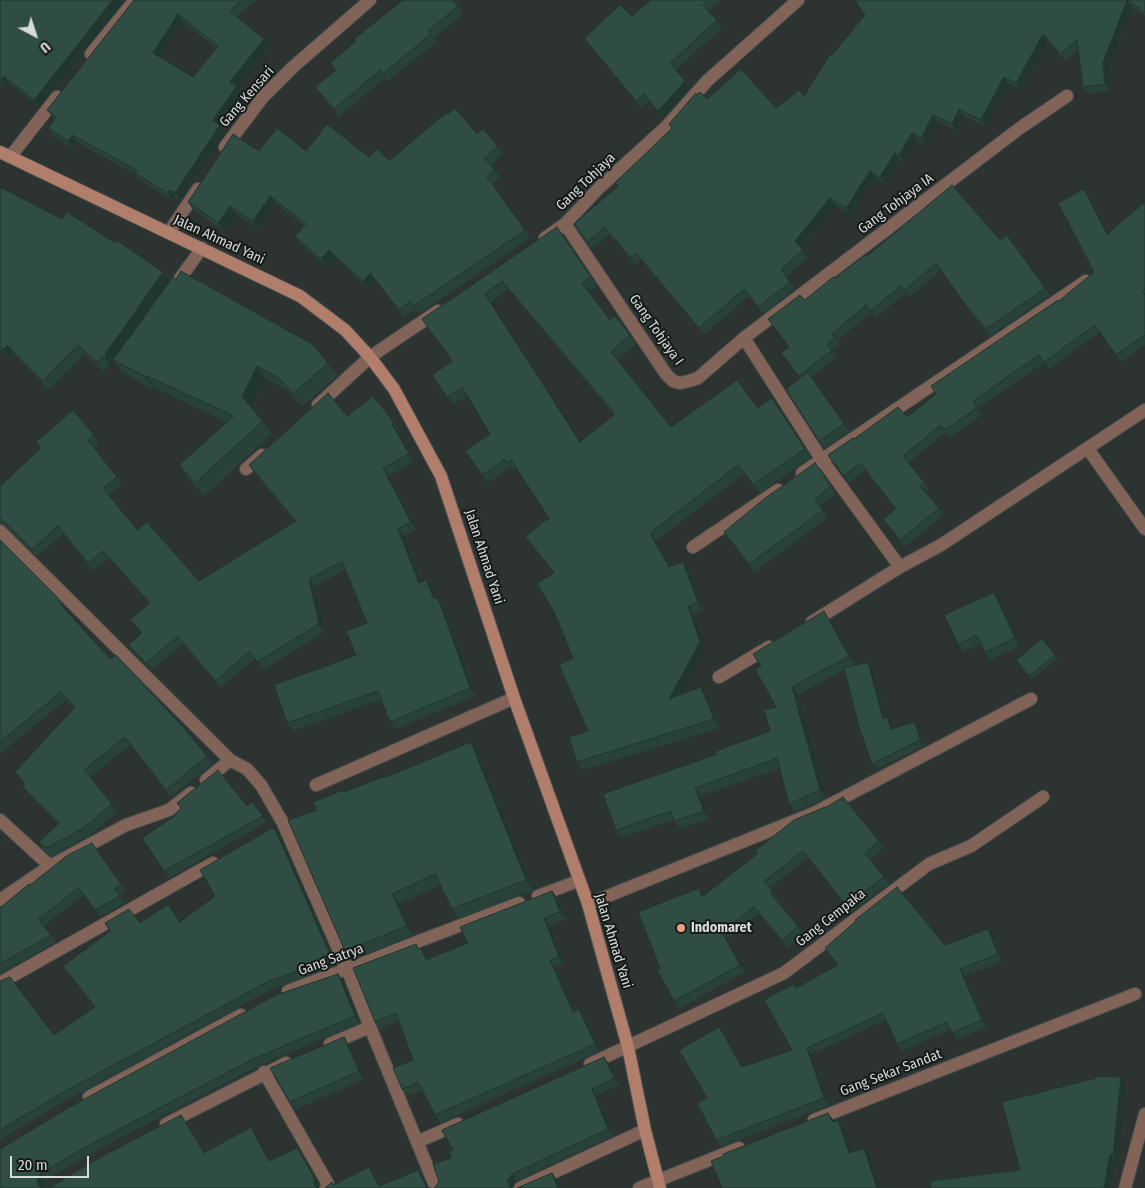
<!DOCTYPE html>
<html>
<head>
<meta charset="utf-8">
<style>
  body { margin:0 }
  #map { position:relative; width:1145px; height:1188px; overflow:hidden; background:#2c3330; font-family:"Fira Sans Condensed",sans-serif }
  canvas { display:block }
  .north { position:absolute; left:10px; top:10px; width:50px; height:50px; -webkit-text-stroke:4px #161a18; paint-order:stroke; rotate:140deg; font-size:14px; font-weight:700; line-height:20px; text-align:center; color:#d7dcda }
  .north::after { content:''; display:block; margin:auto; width:18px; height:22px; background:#d7dcda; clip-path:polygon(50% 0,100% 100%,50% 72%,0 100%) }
  .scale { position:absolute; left:10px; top:1156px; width:79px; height:22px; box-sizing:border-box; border:2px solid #d7dcda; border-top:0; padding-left:6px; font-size:15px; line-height:18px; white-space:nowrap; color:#d7dcda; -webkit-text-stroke:4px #161a18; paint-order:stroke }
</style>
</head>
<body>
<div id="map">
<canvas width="1145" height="1188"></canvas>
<div class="north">U</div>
<div class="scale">20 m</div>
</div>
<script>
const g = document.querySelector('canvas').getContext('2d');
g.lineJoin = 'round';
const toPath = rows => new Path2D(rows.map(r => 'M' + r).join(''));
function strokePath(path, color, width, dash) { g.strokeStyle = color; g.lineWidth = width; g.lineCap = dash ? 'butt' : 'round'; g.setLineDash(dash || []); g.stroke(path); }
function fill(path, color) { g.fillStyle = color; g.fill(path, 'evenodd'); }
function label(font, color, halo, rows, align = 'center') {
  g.font = font + ' "Fira Sans Condensed",sans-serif'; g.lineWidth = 4; g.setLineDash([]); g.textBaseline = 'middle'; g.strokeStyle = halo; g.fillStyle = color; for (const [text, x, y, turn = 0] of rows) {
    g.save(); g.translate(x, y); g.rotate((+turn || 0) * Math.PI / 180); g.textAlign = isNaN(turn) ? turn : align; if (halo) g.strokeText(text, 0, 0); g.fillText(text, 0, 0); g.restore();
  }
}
const minor = toPath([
  [91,54,135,0],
  [225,147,263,97,293,67,370,0],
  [10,157,57,97],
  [565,224,666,374,673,381,680,383,689,381,698,378,744,338,1020,128,1067,96],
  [169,232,198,189],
  [545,238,565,224,599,188,666,127,707,81,798,0],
  [174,287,202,248],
  [744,338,822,460,900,567],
  [318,405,370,357,438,311],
  [1088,449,1145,529],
  [246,469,262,455],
  [802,473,1086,281],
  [0,531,230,760,247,769,261,785,283,823,348,971,370,1027,330,1044],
  [693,547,778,490],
  [812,622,900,567,941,545,1145,410],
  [719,677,769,647],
  [206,780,230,760],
  [316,785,514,698],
  [0,820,50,866],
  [538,896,578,881],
  [0,900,50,866,126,825,169,810,191,793],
  [588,904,814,813,1031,699],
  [0,983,213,863],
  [288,991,519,903],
  [370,1027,436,1188],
  [590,1064,784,973,929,864,971,846,1043,797],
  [264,1072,328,1184,326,1188],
  [89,1097,241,1015],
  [814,1120,1135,994],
  [166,1124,286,1063],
  [417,1142,458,1124],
  [520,1188,645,1130],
  [639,1188,739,1148],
  [1125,1188,1145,1114]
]);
const secondary = toPath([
  [0,152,300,296,345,330,370,357,394,389,441,476,514,698,588,904,628,1047,645,1130,660,1188]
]);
strokePath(minor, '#4b514f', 14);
strokePath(secondary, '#4b514f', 14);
strokePath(minor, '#826357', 12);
strokePath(secondary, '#b07e6b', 12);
fill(toPath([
  [0,0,125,0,39,107,9,83,6,87,0,83],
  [134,0,256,0,237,17,269,47,237,87,242,94,220,125,225,133,180,201,175,198,174,201,140,180,136,175,77,142,73,149,53,136,48,128,54,119,47,110],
  [183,22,216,48,193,77,160,57],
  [651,0,722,0,709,11,722,28,675,70,690,88,663,118,649,101,641,108,589,45,584,38,632,16],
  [855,0,1145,0,1145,16,1132,7,1108,70,1110,91,1088,94,1083,87,1078,50,1065,61,1048,42,1021,90,1009,84,986,127,964,116,957,131,938,122,926,145,917,140,904,162,900,160,885,184,875,178,851,215,835,205,800,248,808,258,786,276,795,289,763,314,749,296,704,335,641,260,635,265,609,234,592,249,574,224,617,186,615,183,672,129,669,124,697,95,707,99,776,108,804,96,832,55,865,15],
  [458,6,463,14,434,38,436,42,388,81,385,78,339,117,315,87,335,70,330,63],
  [448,114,498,147,503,154,491,165,501,178,493,185,530,238,419,314,416,309,404,318,376,281,368,289,335,257,327,267,300,244,295,236,304,226,275,203,258,229,236,214,224,231,193,210,188,202,259,151,306,151,369,157,389,161],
  [0,187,169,281,112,361,111,367,108,366,103,371,84,354,49,390,13,354,10,359,0,350],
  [1084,189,1089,196,1108,233,1145,202,1145,345,1121,362,1100,332,1049,369,1044,363,978,408,982,415,950,438,946,432,908,463,929,489,926,492,944,515,905,547,883,519,895,509,865,470,849,483,828,455,854,439,907,417,1059,301,1094,272],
  [557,227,597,286,588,291,610,320,630,335,636,344,617,360,671,427,758,408,772,398,811,458,759,493,744,474,656,541,670,567,689,571,703,611,694,614,705,650,682,694,701,687,707,695,720,728,583,770,577,762,588,731,573,658,553,574,549,518,517,469,513,471,510,467,488,483,465,451,490,434,467,396,453,405,432,375,452,361,422,319],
  [508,289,614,415,580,442,491,302],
  [1007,235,1050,295,990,336,972,314,941,270,910,297,906,293,875,318,871,312,837,341,840,345,832,350,837,357,811,377,849,432,824,448,819,441,800,378,781,353,789,347,768,319,805,300,867,256,1000,240],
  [113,360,328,363,337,376,302,407,288,391,266,379,252,408,263,421,272,434,204,496,188,478,179,465,227,422,156,389,155,390,123,373],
  [347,416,394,422,399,430,398,431,414,462,388,476,417,529,404,536,421,582,432,587,436,599,443,605,476,696,396,729,390,722,382,699,293,731,287,723,356,655,367,623,345,570,314,587,325,632,263,670,255,659,220,688,183,644,152,670,134,653,128,645,142,634,130,619,149,603,109,558,93,571,63,534,37,556,5,525,0,524,0,486,41,448,36,442,94,435,99,443,94,448,122,484,108,495,137,530,199,581,295,521,254,473,249,465],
  [815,463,836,493,820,506,828,518,754,572,724,532],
  [0,540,65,609,110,659,207,756,212,764,171,797,130,745,90,777,112,804,118,812,87,837,51,856,44,850,39,842,58,824,28,793,22,786,24,784,15,772,74,708,66,700,0,754],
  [999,599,1020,646,990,660,985,652,981,643,963,652,958,644],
  [829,619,855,664,851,666,872,668,885,718,887,717,891,723,893,728,919,728,924,746,876,769,872,764,845,669,798,695,826,798,795,812,789,804,780,768,701,796,709,819,680,829,674,820,621,838,616,830,717,754,770,731,776,707,761,666],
  [1042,639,1058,658,1031,680,1016,660],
  [478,752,533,890,459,919,452,909,440,885,399,904,414,936,352,961,345,951,317,810,345,792,386,777],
  [252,802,267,822,169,878,142,838,247,806],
  [826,808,879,841,884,848,870,860,889,884,851,912,808,858,770,888,778,900,776,901,798,926,803,934,787,948,759,914,727,939,745,972,679,1009,674,1001,660,968,704,895],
  [280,836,337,966,274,988,65,1101,0,1140,0,981,54,1035,95,1007,63,966,140,923,180,922,215,896],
  [92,843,126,891,119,896,124,903,100,917,84,895,44,926,56,942,0,974,0,908,30,885],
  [552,891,557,898,566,919,550,926,564,964,555,967,575,1011,584,1016,600,1051,440,1123,435,1115,422,1090,407,1096,402,1089,413,1060,399,1021,380,1029,375,1022,416,944,419,949,426,955,428,959,468,943],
  [993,936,1002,961,965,976,987,1027,957,1040,951,1029,902,1051,897,1044,886,1020,811,1054,829,1105,721,1147,716,1140,707,1098,719,1027,724,1034,743,1067,792,1050,796,988,838,965,825,948,945,945],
  [338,974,343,981,360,1023,260,1065,96,1151,45,1181,42,1187,0,1188],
  [349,1045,364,1079,295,1110,290,1102],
  [609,1064,619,1085,597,1096,613,1136,517,1181,512,1188,439,1182,451,1158,453,1150],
  [1126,1085,1118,1162,1116,1162,1110,1188,930,1188,1020,1170]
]), '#284239');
fill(toPath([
  [113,0,125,0,39,107,34,100],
  [1127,0,1132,7,1108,70,1110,91,1105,84,1103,63],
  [178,14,183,22,158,60,153,53],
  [1043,34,1048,42,1021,90,1016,83],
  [264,39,269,47,237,87,242,94,218,128,213,120,230,82],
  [4,76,9,83,6,87,1,80],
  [1004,77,1009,84,986,127,981,120],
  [685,81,690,88,663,118,658,111],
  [959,109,964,116,957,131,952,124],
  [933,115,938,122,926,145,921,138],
  [220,125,225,133,180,201,175,193],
  [912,133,917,140,904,162,899,155],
  [72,135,77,142,73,149,68,141],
  [895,153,900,160,885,184,880,177],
  [870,171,875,178,851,215,846,208],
  [1084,189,1089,196,1112,241,1107,234],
  [170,190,175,198,174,201,168,193],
  [270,196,275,203,258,229,253,221],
  [830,198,835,205,800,248,795,241],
  [230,206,236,214,224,231,218,223],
  [329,250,335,257,327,267,321,259],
  [163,272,169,281,112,361,111,367,105,358,106,353],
  [370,273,376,281,368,289,363,281],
  [485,294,491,302,586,450,580,442],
  [7,345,13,354,10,359,4,350],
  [257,366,266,379,251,410,242,397],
  [147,376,156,389,155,390,146,377],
  [392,424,398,431,414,462,409,454],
  [383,468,388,476,417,529,411,522],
  [398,529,404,536,424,590,419,583],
  [650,533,656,541,675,576,669,567],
  [683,562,689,571,703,611,698,602],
  [309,579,314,587,325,632,319,624],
  [426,580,432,587,439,607,434,599],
  [994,592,999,599,1020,646,1015,638],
  [438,598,443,605,476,696,470,688],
  [688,606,694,614,705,650,675,708,669,699],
  [824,611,829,619,855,664,849,656],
  [868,662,872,668,887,724,883,719],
  [701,687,707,695,720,728,714,719],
  [792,687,798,695,826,798,820,790],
  [887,717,891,723,895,734,891,729],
  [915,722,919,728,924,746,920,740],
  [471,742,478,752,533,890,526,880],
  [695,788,701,796,709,819,704,811],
  [275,829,280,836,337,966,332,959],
  [0,834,4,840,0,844],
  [552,891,557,898,566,919,560,912],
  [392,894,399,904,414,936,407,926],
  [544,918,550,926,564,964,559,957],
  [988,929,993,936,1002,961,998,954],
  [722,932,727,939,745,972,740,965],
  [421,948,426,955,431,967,426,960],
  [550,960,555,967,578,1019,573,1012],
  [960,969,965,976,987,1027,982,1020],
  [338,974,343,981,360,1023,355,1016],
  [579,1009,584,1016,600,1051,595,1044],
  [719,1027,724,1034,747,1074,742,1067],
  [344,1037,349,1045,364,1079,359,1071],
  [807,1048,811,1054,829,1105,824,1098],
  [604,1057,609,1064,619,1085,614,1078],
  [1121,1077,1126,1085,1118,1162,1113,1155],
  [592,1089,597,1096,613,1136,608,1129],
  [828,1113,834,1121,837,1130,832,1122],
  [838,1120,844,1128,854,1161,849,1153],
  [251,1127,256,1134,274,1168,269,1161],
  [297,1148,302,1155,319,1184,319,1188,314,1185],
  [864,1148,869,1156,880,1188,877,1188],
  [1110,1154,1116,1162,1110,1188,1104,1188],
  [369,1167,374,1174,381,1188,380,1188],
  [418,1170,423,1177,428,1188,426,1188],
  [552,1173,557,1180,560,1188,558,1188],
  [40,1174,45,1181,42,1188,38,1185,37,1181],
  [512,1174,517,1181,512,1188,511,1188,507,1181]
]), '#21362e');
const building = toPath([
  [0,0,113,0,34,100,4,76,1,80,0,79,0,0],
  [134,0,242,0,230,11,264,39,230,82,237,86,213,120,220,125,175,193,170,190,168,193,135,173,137,170,72,135,68,141,48,128,56,117,47,110,134,0],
  [178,14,218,46,193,77,153,53,178,14],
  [403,0,453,0,458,6,428,31,431,34,383,74,380,70,334,109,315,87,336,70,330,63,356,41,354,39,403,0],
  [651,0,709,0,703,5,717,20,670,63,685,81,658,111,644,94,636,101,584,38,620,5,632,16,651,0],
  [855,0,1127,0,1103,63,1105,84,1083,87,1077,40,1060,54,1043,34,1016,83,1004,77,981,120,959,109,952,124,933,115,921,138,912,133,899,155,895,153,880,177,870,171,846,208,830,198,795,241,803,250,781,269,790,282,758,307,744,289,699,328,636,253,630,257,605,227,587,242,574,224,618,186,615,183,672,128,669,124,696,93,697,95,700,92,707,99,741,69,776,108,799,90,804,96,830,54,832,55,865,15,855,0],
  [1128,0,1145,0,1145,13,1128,0],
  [455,108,477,134,483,129,498,147,484,158,495,170,487,177,525,230,414,306,410,301,399,310,370,273,363,281,329,250,321,259,295,236,306,224,270,196,253,221,230,206,218,223,188,202,233,134,259,151,277,128,306,151,327,124,369,157,377,149,389,161,447,112,448,114,455,108],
  [952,185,1000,240,1007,235,1045,288,986,329,967,307,936,263,905,290,901,286,870,311,866,305,832,334,835,338,827,344,832,350,799,376,781,353,789,347,768,319,800,295,805,300,833,277,835,278,866,254,867,256,952,185],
  [0,187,62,219,67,212,115,243,117,240,163,272,106,353,105,358,102,357,97,362,78,345,43,381,7,345,4,350,0,347,0,187],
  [1084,189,1107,234,1145,202,1145,289,1143,291,1145,295,1145,335,1116,355,1095,325,1044,362,1039,355,973,401,977,408,945,430,941,425,903,456,924,482,920,486,939,508,900,540,883,519,896,509,860,463,844,476,828,455,853,438,854,439,898,407,907,417,936,394,931,386,1058,300,1059,301,1094,272,1058,203,1084,189],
  [557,227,591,277,582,283,610,320,615,316,630,335,611,352,671,427,737,380,758,408,772,398,805,449,753,484,738,465,650,533,669,567,683,562,698,602,688,606,700,642,669,699,701,687,714,719,577,762,569,737,588,731,559,665,573,658,555,614,537,583,554,573,525,536,549,518,511,460,507,463,505,459,482,475,465,451,490,434,462,387,447,397,432,375,452,361,422,319,557,227],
  [502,281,615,414,580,442,485,294,502,281],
  [181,271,312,344,328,363,293,394,279,378,257,366,242,397,263,421,195,483,179,465,234,416,147,376,146,377,113,360,173,277,176,279,181,271],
  [808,372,844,424,819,441,786,389,808,372],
  [328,393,347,416,373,396,394,422,392,424,409,454,383,468,411,522,398,529,419,583,426,580,434,599,438,598,470,688,390,722,378,691,287,723,274,685,356,655,346,631,367,623,342,561,309,579,319,624,257,662,250,651,215,681,178,636,146,663,128,645,142,633,130,619,150,603,103,551,88,563,58,526,32,549,0,517,0,486,41,448,36,442,73,410,94,435,88,440,117,477,103,488,137,530,147,522,199,581,296,521,249,465,328,393],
  [815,463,831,486,815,499,823,510,749,564,724,532,764,499,815,463],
  [0,540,56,596,63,607,110,659,116,655,184,728,207,756,166,790,125,737,84,770,112,804,82,829,46,848,39,842,59,823,22,786,25,784,15,772,75,707,61,692,0,742,0,540],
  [994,592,1015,638,985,652,977,635,958,644,944,615,994,592],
  [824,611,849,656,792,687,820,790,789,804,777,758,695,788,704,811,674,821,671,811,616,830,603,794,717,754,716,751,770,731,764,710,776,707,755,669,761,666,753,654,824,611],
  [1042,639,1055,655,1029,676,1016,660,1042,639],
  [868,662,883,719,887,717,891,729,915,722,920,740,872,764,859,727,844,668,868,662],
  [471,742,526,880,452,909,435,874,392,894,407,926,345,951,288,820,317,810,313,802,343,790,344,792,385,776,386,777,471,742],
  [218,770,247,806,252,802,263,816,164,871,142,838,173,817,181,808,177,803,218,770],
  [843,797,879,841,865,853,884,877,846,905,803,851,764,881,773,892,771,894,798,926,782,940,754,907,722,932,740,965,674,1001,657,970,660,968,638,912,699,888,702,897,757,854,755,851,794,820,825,807,825,808,843,797],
  [272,828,275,829,332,959,269,981,60,1094,0,1130,0,981,10,977,54,1035,95,1007,63,966,110,931,105,923,129,909,140,923,168,904,180,922,215,896,200,870,272,828],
  [92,843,121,884,114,889,120,896,95,910,79,888,38,919,51,935,0,964,0,908,29,884,30,885,68,855,92,843],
  [897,887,945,945,988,929,998,954,960,969,982,1020,952,1033,947,1022,897,1044,883,1013,807,1048,824,1098,716,1140,697,1103,707,1098,679,1050,719,1027,742,1067,792,1050,764,1000,793,984,796,988,838,965,825,948,856,921,855,920,897,887],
  [552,891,560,912,544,918,559,957,550,960,573,1012,579,1009,595,1044,435,1115,418,1082,402,1089,393,1068,413,1060,396,1013,375,1022,353,968,416,944,418,949,421,948,426,960,468,943,460,927,552,891],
  [338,974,355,1016,255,1058,91,1144,40,1174,37,1181,38,1185,43,1188,0,1188,0,1149,68,1108,276,995,338,974],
  [344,1037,359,1071,290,1102,270,1068,344,1037],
  [604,1057,614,1078,592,1089,608,1129,512,1174,507,1181,510,1187,512,1188,434,1188,439,1182,433,1164,451,1158,449,1152,453,1150,442,1130,604,1057],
  [1096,1076,1121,1077,1113,1155,1110,1154,1104,1188,930,1188,931,1188,930,1181,1020,1170,1002,1102,1096,1078,1096,1076],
  [828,1113,832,1122,838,1120,849,1153,864,1148,877,1188,722,1188,711,1161,724,1156,723,1154,828,1113],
  [181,1115,204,1153,251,1127,269,1161,297,1148,314,1177,314,1185,318,1188,49,1188,99,1158,181,1115],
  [369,1167,379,1186,418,1170,426,1187,431,1188,325,1188,332,1182,333,1185,369,1167],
  [552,1173,558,1188,517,1188,552,1173]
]);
fill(building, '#2f4d42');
strokePath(building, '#21362e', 1);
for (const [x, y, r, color] of [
  [681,928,5,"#f2a081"]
]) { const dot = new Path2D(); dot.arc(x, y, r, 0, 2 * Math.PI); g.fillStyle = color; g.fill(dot); strokePath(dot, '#161a18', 2); }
label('14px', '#d7dcda', '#161a18', [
  ["Gang Kensari",247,97,-49],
  ["Gang Tohjaya",586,182,-44],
  ["Gang Tohjaya IA",896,204,-37],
  ["Jalan Ahmad Yani",219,240,25],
  ["Gang Tohjaya I",656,330,55],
  ["Jalan Ahmad Yani",484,557,72],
  ["Gang Cempaka",831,918,-38],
  ["Jalan Ahmad Yani",613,941,73],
  ["Gang Satrya",331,960,-20],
  ["Gang Sekar Sandat",891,1073,-21]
]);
label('bold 14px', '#d7dcda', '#161a18', [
  ["Indomaret",691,928]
], 'left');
</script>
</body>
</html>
